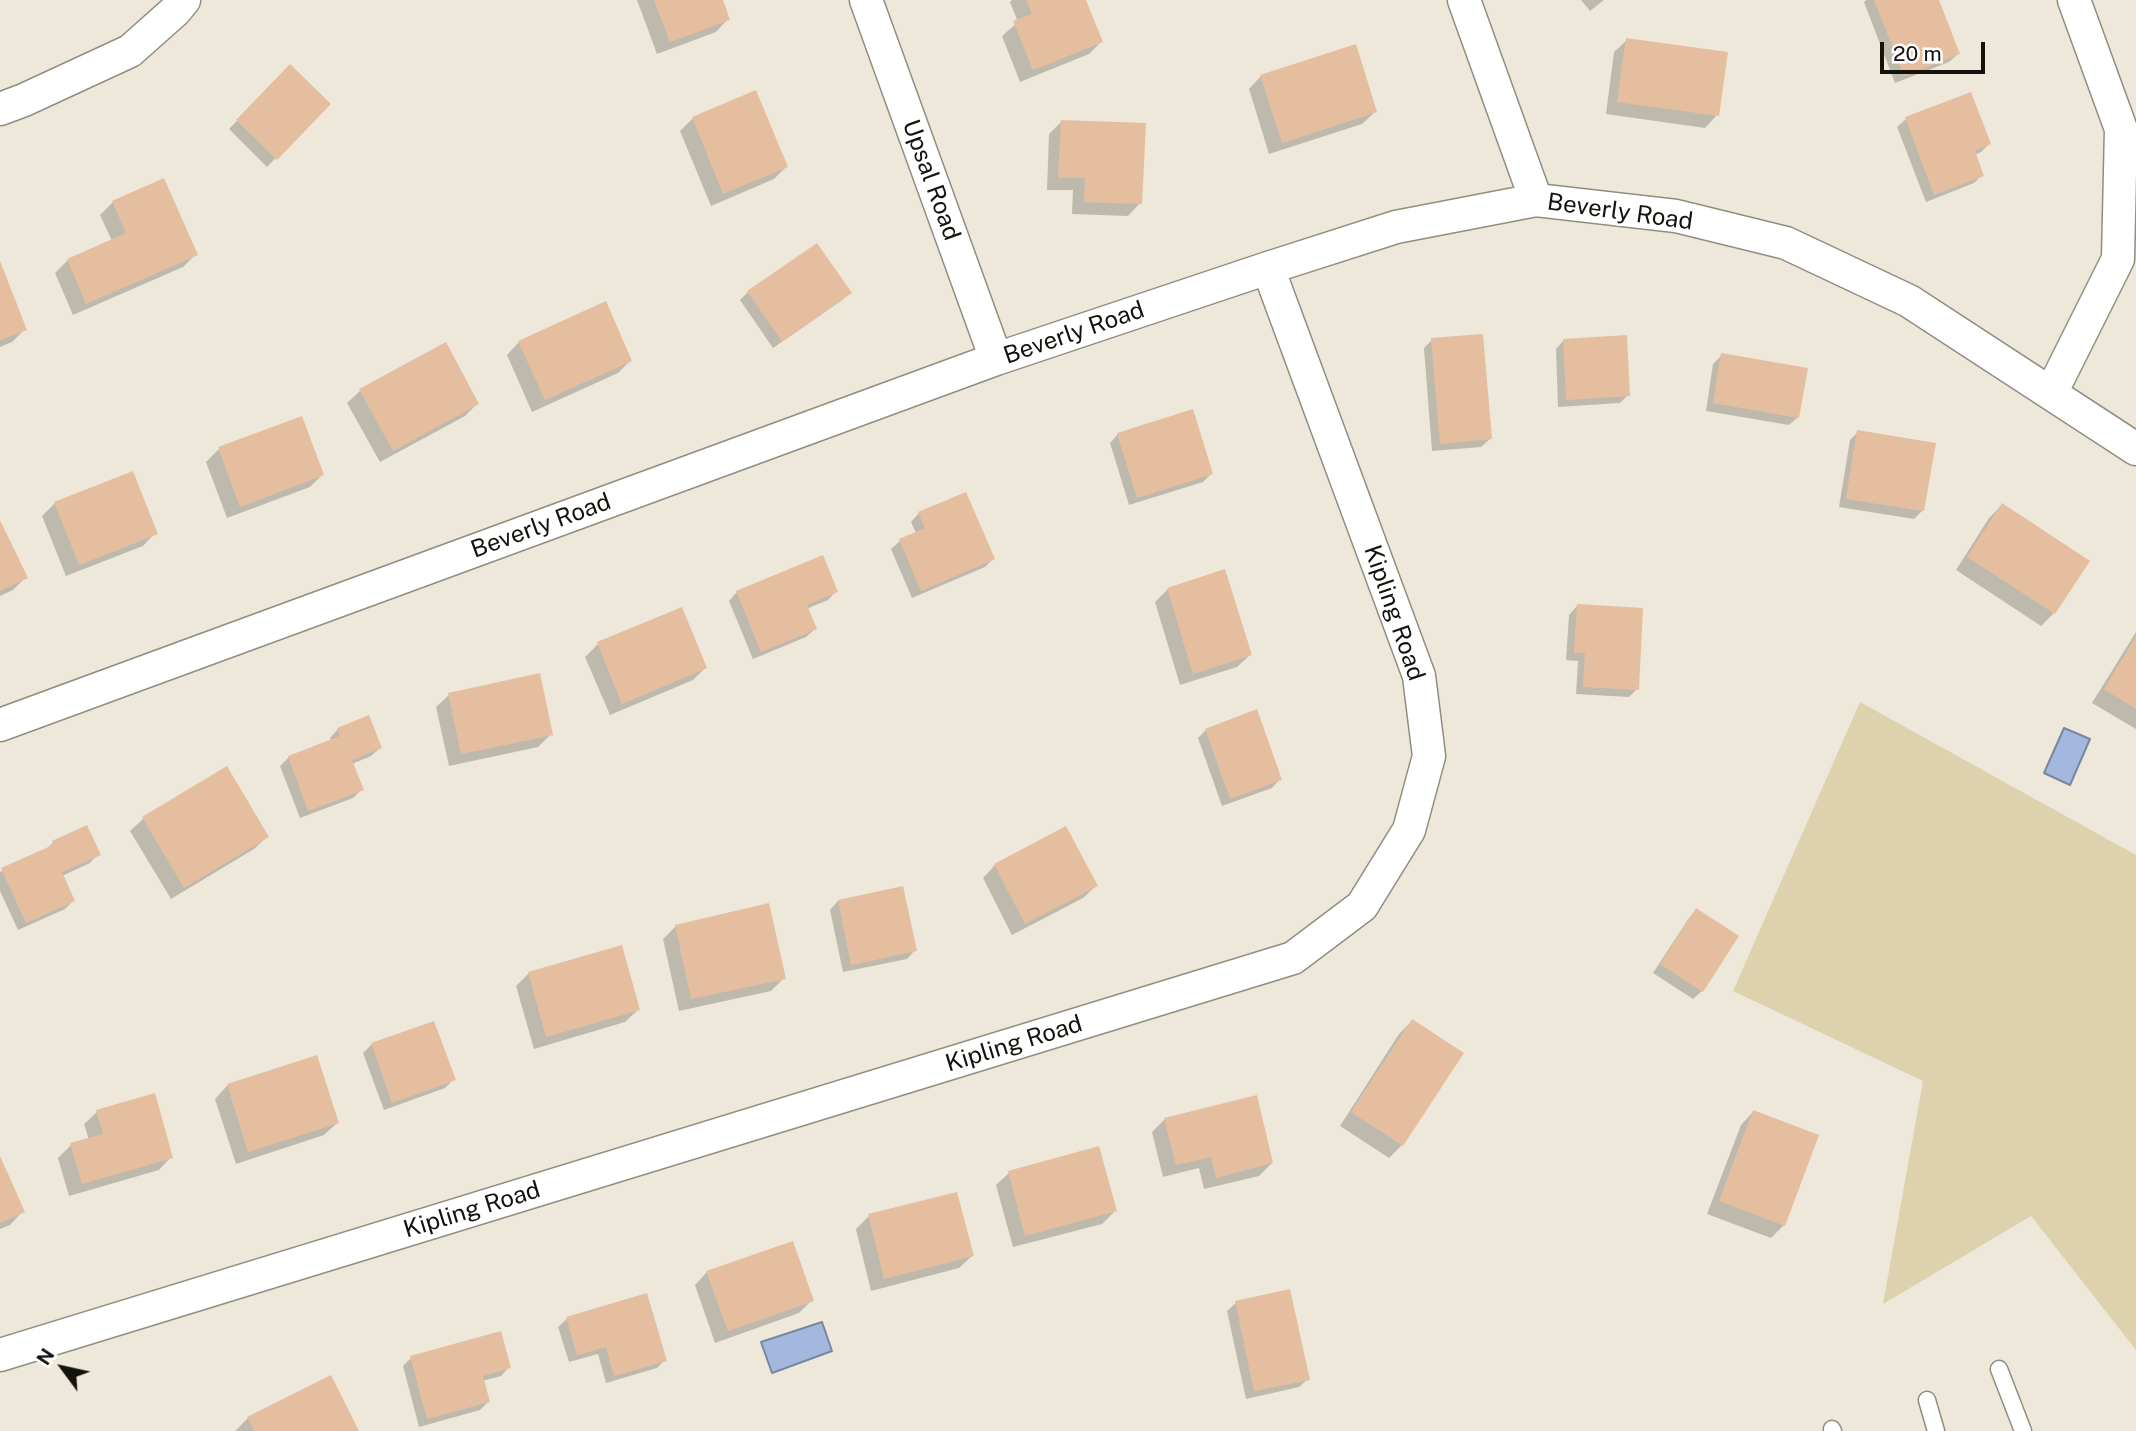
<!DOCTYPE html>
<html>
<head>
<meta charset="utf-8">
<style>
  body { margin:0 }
  #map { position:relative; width:2136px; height:1431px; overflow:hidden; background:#ede8d9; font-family:"Public Sans",sans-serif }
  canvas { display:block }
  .north { position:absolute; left:28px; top:1333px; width:70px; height:70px; -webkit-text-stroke:5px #fff; paint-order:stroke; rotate:303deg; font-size:19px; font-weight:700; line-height:28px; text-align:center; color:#14120d }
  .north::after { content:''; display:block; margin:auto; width:24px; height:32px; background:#14120d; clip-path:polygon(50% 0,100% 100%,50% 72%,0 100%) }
  .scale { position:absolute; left:1880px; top:42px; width:105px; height:32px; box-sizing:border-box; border:4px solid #14120d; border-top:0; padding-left:9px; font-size:21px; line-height:24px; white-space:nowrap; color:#14120d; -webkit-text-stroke:5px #fff; paint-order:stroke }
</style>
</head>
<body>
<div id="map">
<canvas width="2136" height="1431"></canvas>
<div class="north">N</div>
<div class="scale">20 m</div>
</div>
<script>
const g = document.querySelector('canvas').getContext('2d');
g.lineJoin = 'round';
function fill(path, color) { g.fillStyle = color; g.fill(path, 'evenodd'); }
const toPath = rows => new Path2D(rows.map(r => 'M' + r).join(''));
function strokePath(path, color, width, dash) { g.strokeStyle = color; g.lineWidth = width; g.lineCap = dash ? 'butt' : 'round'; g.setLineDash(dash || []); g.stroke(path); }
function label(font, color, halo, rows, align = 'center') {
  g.font = font + ' "Public Sans",sans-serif'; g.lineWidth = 5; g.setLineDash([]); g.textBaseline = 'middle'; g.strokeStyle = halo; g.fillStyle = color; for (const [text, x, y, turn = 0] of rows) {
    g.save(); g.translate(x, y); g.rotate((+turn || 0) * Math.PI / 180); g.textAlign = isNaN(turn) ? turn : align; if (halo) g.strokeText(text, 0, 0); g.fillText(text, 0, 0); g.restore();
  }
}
fill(toPath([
  [1860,702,2136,855,2136,1350,2031,1216,1883,1304,1923,1081,1733,991]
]), '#ded2ae');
const water = toPath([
  [2064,728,2090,739,2070,785,2044,773,2064,728],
  [822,1322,832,1351,772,1373,761,1342,822,1322]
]);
fill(water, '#a4b8df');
strokePath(water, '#7986a0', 2);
fill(toPath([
  [637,0,721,0,728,19,716,32,657,54],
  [1012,0,1085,0,1101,42,1089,54,1020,82,1002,36,1018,22,1010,2],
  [1581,0,1604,0,1590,11],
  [1866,0,1937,0,1958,54,1949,62,1895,83,1864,2],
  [1627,40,1717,115,1705,128,1606,114,1614,52],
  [290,67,328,104,267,167,229,129],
  [1261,76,1375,112,1362,124,1269,154,1249,89],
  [693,118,786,167,774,179,711,206,680,131],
  [1906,119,1989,144,1981,152,1975,155,1982,175,1974,183,1926,202,1897,127],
  [1061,122,1140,203,1128,216,1072,214,1073,190,1047,190,1049,134],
  [113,202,195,255,183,267,73,315,55,273,68,260,112,241,100,215],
  [0,265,25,329,12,342,0,347],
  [748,292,850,292,841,301,773,348,740,300],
  [1432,340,1490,439,1481,447,1432,451,1424,348],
  [1564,340,1628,395,1620,403,1558,407,1556,349],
  [519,342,630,361,618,373,532,412,507,355],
  [1722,355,1798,417,1789,425,1706,411,1713,364],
  [360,391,477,404,465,416,380,462,347,403],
  [301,418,322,475,310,487,227,518,206,462,219,449],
  [1858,432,1923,510,1914,519,1839,507,1850,440],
  [1118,434,1211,474,1203,482,1129,505,1110,443],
  [55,503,155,533,143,546,66,576,42,516],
  [2002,505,2054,613,2041,626,1956,570,1989,518],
  [919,513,993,559,985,567,912,598,891,549,900,541,916,533,911,522],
  [0,524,26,577,13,590,0,596],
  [1168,589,1250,655,1237,667,1180,685,1155,602],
  [836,591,828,600,806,609,815,629,806,637,753,659,729,601,737,592],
  [1577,606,1637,689,1629,697,1576,694,1578,661,1566,660,1569,615],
  [2136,632,2136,729,2092,703],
  [598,644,705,668,693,680,610,715,585,657],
  [449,695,551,734,538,747,449,766,436,707],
  [338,729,380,748,371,756,352,764,362,789,353,798,300,818,280,766,289,757,331,741,330,738],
  [1206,730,1280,779,1272,788,1222,806,1198,738],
  [226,769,267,837,254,849,171,899,130,831,143,819],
  [53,843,98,854,90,863,62,876,73,901,65,909,18,930,0,891,0,872,44,851],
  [995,865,1096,886,1083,898,1012,935,983,878],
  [838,901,915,950,907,959,843,972,830,910],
  [1697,910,1702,991,1693,999,1653,973,1689,918],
  [676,926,784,978,771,991,679,1011,663,939],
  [529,973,638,1010,625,1022,534,1049,516,986],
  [1412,1021,1462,1054,1402,1145,1389,1158,1340,1126,1399,1034],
  [433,1023,453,1080,445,1088,384,1110,363,1053,371,1045],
  [316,1057,337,1123,324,1135,236,1164,215,1099,227,1086],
  [97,1112,171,1157,159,1170,69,1196,58,1158,71,1145,89,1140,84,1124],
  [1753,1112,1784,1225,1771,1238,1707,1214,1741,1125],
  [1165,1119,1272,1163,1259,1176,1204,1189,1199,1168,1163,1177,1152,1132],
  [0,1160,22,1212,10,1225,0,1229],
  [1009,1173,1115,1211,1102,1224,1013,1247,996,1185],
  [869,1216,972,1256,959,1268,871,1291,856,1229],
  [707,1272,812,1300,799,1313,715,1343,695,1285],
  [1236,1303,1308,1379,1299,1387,1246,1399,1227,1311],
  [567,1319,665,1360,657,1368,606,1383,598,1354,569,1362,558,1327],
  [411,1358,509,1367,501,1376,482,1381,488,1402,480,1410,419,1427,403,1366],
  [330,1377,357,1431,235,1431,248,1418]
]), '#0003');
fill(toPath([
  [654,0,723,0,730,20,670,42],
  [1026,0,1086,0,1103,42,1033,70,1013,21,1032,14],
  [1874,0,1939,0,1960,54,1904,76],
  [1626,38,1728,52,1719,116,1617,102],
  [1356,44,1377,112,1282,143,1260,75],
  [290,64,331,104,277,160,236,120],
  [756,90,788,167,723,194,692,117],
  [1971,92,1991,144,1975,151,1984,176,1934,195,1905,117],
  [1061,120,1146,123,1142,204,1084,202,1085,178,1058,178],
  [164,178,198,255,86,304,67,259,126,233,112,201],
  [817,243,852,293,782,341,747,291],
  [0,261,27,330,0,340],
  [606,301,632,361,545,400,518,341],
  [1483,334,1492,439,1440,444,1431,338],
  [1627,335,1630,396,1566,400,1563,339],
  [446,342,479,404,393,451,359,389],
  [1721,353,1808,368,1799,418,1713,403],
  [1193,409,1213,474,1137,498,1117,433],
  [302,416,324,475,240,507,218,447],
  [1857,430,1936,443,1924,511,1846,499],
  [133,471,158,534,79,565,54,502],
  [966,492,995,559,921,591,899,539,925,528,918,512],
  [2002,503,2090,561,2055,614,1967,557],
  [0,520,28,578,0,591],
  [823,555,838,592,807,605,817,629,761,652,736,591],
  [1225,569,1252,655,1193,674,1167,588],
  [1577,604,1643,608,1639,690,1583,687,1585,653,1574,653],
  [682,607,707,668,622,704,597,642],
  [2136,636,2136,709,2104,689],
  [540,673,553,735,461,754,448,693],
  [1257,709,1282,780,1230,799,1205,729],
  [369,715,382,748,352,760,364,790,308,811,288,756,340,736,337,728],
  [227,766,269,837,184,888,142,817],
  [87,825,101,855,62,872,75,901,26,923,1,868,53,845,52,841],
  [1066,826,1098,886,1025,924,994,864],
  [903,886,917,951,851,965,838,900],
  [769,903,786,979,691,999,675,925],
  [1696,908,1739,936,1703,992,1660,964],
  [622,945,640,1010,546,1037,528,972],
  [1412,1019,1464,1053,1403,1146,1351,1112],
  [434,1021,456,1080,392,1103,371,1043],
  [317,1055,339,1123,248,1152,227,1084],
  [155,1093,173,1158,82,1184,70,1143,103,1134,96,1110],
  [1257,1095,1273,1163,1216,1178,1211,1157,1176,1165,1164,1118],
  [1753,1110,1819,1135,1785,1226,1719,1201],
  [1099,1146,1117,1211,1025,1236,1008,1171],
  [0,1156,25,1212,0,1223],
  [957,1192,974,1256,884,1279,868,1214],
  [793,1241,814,1301,728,1331,706,1271],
  [1290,1289,1310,1380,1254,1391,1235,1301],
  [647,1293,667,1361,614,1376,606,1347,577,1355,566,1317],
  [501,1331,511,1368,483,1376,490,1402,427,1419,410,1356],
  [331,1375,359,1431,254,1431,247,1417]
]), '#e5bea0');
const lane = toPath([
  [1999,1369,2023,1431],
  [1927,1400,1936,1431],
  [1832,1429,1833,1431]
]);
const street = toPath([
  [866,0,996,359],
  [1464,0,1536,200],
  [0,109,24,100,130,51,175,11,184,0],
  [2051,393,2118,259,2121,129,2074,0],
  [0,725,996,359,1268,268,1396,227,1536,200,1676,216,1786,243,1909,301,2136,449],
  [0,1355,1293,958,1362,906,1409,830,1429,756,1419,676,1268,268]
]);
strokePath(lane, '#928d80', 19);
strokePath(street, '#928d80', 35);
strokePath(lane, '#fff', 16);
strokePath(street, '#fff', 32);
label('24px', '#14120d', '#fff', [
  ["Upsal Road",931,180,70],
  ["Beverly Road",1620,212,8],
  ["Beverly Road",1074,333,-19],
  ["Beverly Road",541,526,-20],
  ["Kipling Road",1394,613,71],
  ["Kipling Road",1014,1044,-17],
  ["Kipling Road",472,1210,-17]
]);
</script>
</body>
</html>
